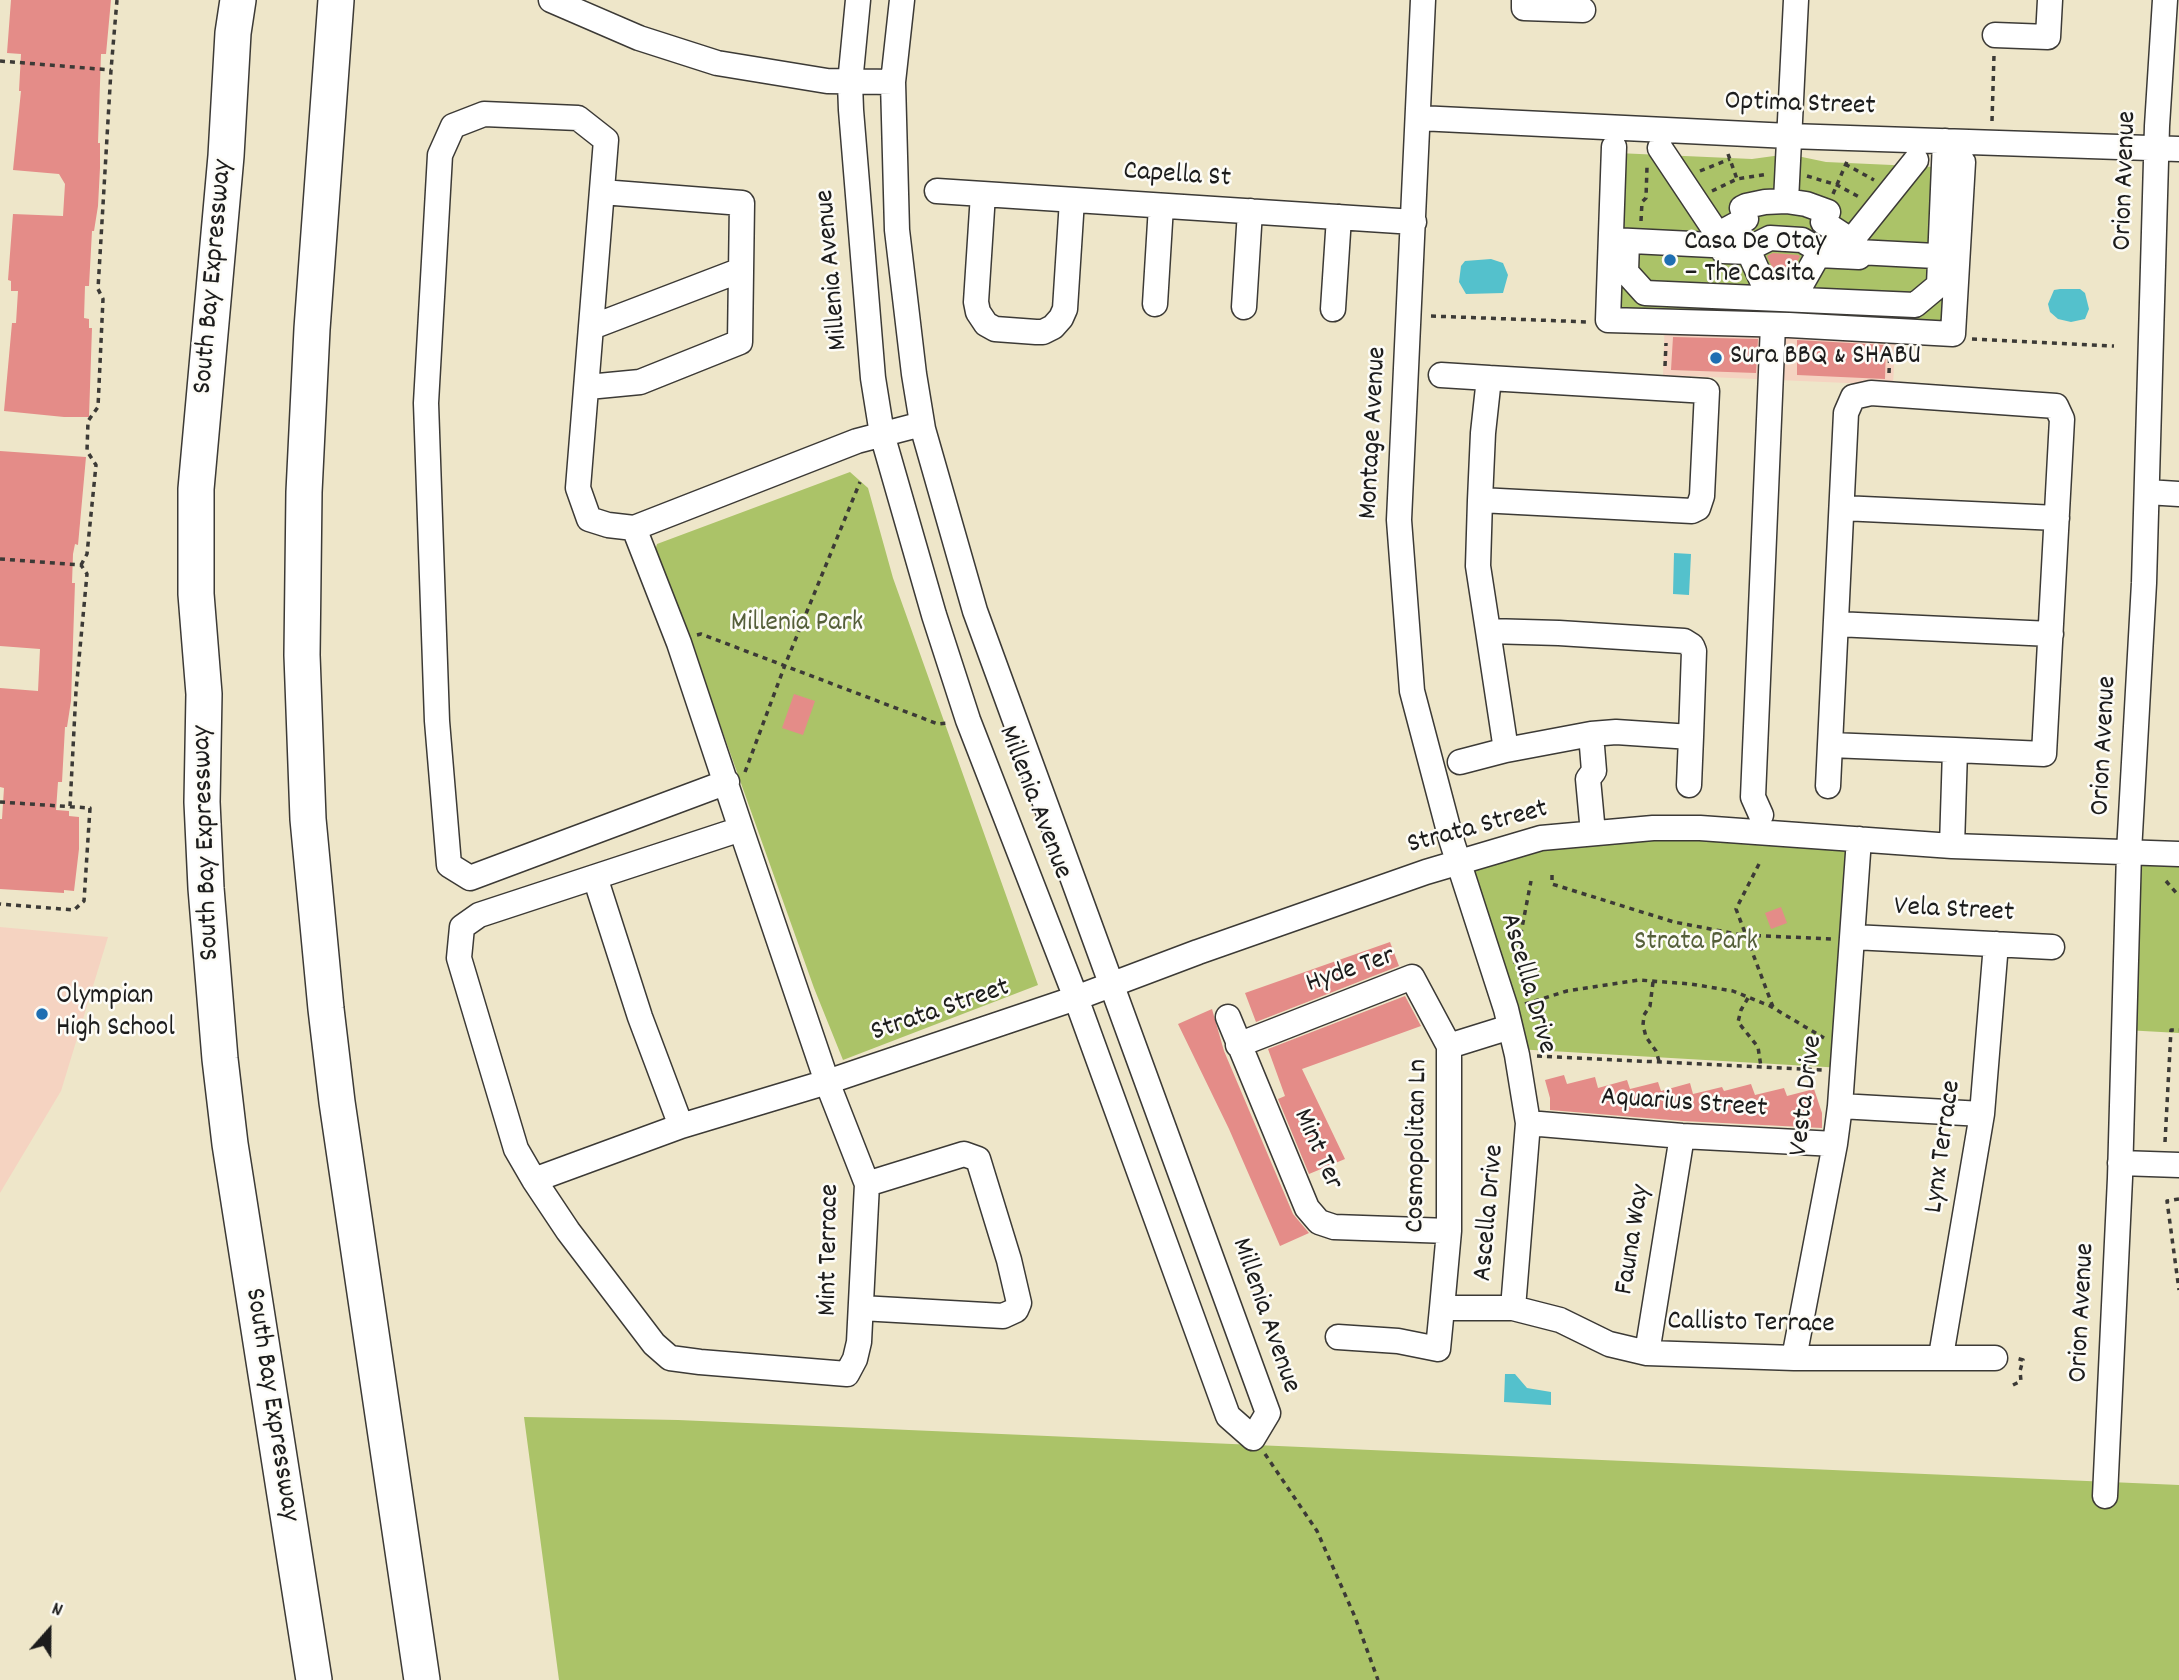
<!DOCTYPE html>
<html>
<head>
<meta charset="utf-8">
<style>
  body { margin:0 }
  #map { position:relative; width:2179px; height:1680px; overflow:hidden; background:#eee6c9; font-family:Dekko,sans-serif }
  canvas { display:block }
  .north { position:absolute; left:14px; top:1596px; width:70px; height:70px; -webkit-text-stroke:5px #fdfcf7; paint-order:stroke; rotate:21deg; font-size:19px; font-weight:700; line-height:28px; text-align:center; color:#1c1c1c }
  .north::after { content:''; display:block; margin:auto; width:24px; height:32px; background:#1c1c1c; clip-path:polygon(50% 0,100% 100%,50% 72%,0 100%) }
</style>
</head>
<body>
<div id="map">
<canvas width="2179" height="1680"></canvas>
<div class="north">N</div>
</div>
<script>
const g = document.querySelector('canvas').getContext('2d');
g.lineJoin = 'round';
function fill(path, color) { g.fillStyle = color; g.fill(path, 'evenodd'); }
const toPath = rows => new Path2D(rows.map(r => 'M' + r).join(''));
function strokePath(path, color, width, dash) { g.strokeStyle = color; g.lineWidth = width; g.lineCap = dash ? 'butt' : 'round'; g.setLineDash(dash || []); g.stroke(path); }
function label(font, color, halo, rows, align = 'center') {
  g.font = font + ' Dekko,sans-serif'; g.lineWidth = 5; g.setLineDash([]); g.textBaseline = 'middle'; g.strokeStyle = halo; g.fillStyle = color; for (const [text, x, y, turn = 0] of rows) {
    g.save(); g.translate(x, y); g.rotate((+turn || 0) * Math.PI / 180); g.textAlign = isNaN(turn) ? turn : align; if (halo) g.strokeText(text, 0, 0); g.fillText(text, 0, 0); g.restore();
  }
}
fill(toPath([
  [1665,316,1896,327,1893,385,1663,375],
  [0,927,108,937,61,1091,0,1193]
]), '#f5d3c1');
fill(toPath([
  [1617,153,1752,159,1774,156,1802,157,1826,162,1958,168,1941,329,1619,314],
  [850,472,868,488,893,578,1038,985,843,1060,814,988,707,688,654,554,657,544],
  [1541,838,1859,839,1843,1068,1516,1049,1459,862],
  [2129,852,2179,854,2179,1033,2125,1030],
  [524,1417,678,1420,2179,1485,2179,1680,559,1680]
]), '#abc368');
fill(toPath([
  [1491,259,1503,263,1508,275,1503,293,1466,294,1459,282,1461,266,1465,261],
  [2060,289,2080,289,2085,293,2089,309,2085,319,2071,322,2058,319,2050,312,2048,304,2054,290],
  [1674,553,1691,554,1689,595,1673,594],
  [1505,1374,1515,1374,1527,1388,1551,1392,1551,1405,1504,1402]
]), '#54c1cc');
fill(toPath([
  [11,0,111,0,106,54,101,54,98,143,100,143,100,168,98,206,94,231,92,231,89,286,85,286,84,318,89,319,89,328,92,328,89,417,64,417,4,411,12,323,16,323,18,291,11,291,11,281,8,280,13,214,63,216,65,184,59,174,13,170,21,91,19,91,21,54,7,53],
  [1773,253,1798,255,1800,256,1793,270,1773,269,1767,256],
  [1673,337,1758,339,1756,373,1671,370],
  [1797,340,1886,345,1885,379,1797,375],
  [0,451,86,457,78,545,75,544,73,554,72,583,75,583,71,701,67,727,65,727,62,782,58,782,56,810,69,811,69,816,79,817,79,849,74,891,64,890,64,893,0,889,0,819,2,819,4,788,0,787,0,688,38,691,40,649,0,646],
  [794,694,815,701,803,735,782,728],
  [1781,907,1787,923,1771,929,1765,913],
  [1390,942,1399,966,1256,1022,1245,993],
  [1405,996,1421,1026,1302,1069,1345,1159,1309,1174,1278,1099,1285,1096,1268,1049],
  [1212,1009,1224,1051,1293,1214,1309,1233,1280,1246,1229,1129,1178,1024],
  [1564,1075,1567,1084,1595,1077,1598,1088,1627,1080,1630,1089,1658,1082,1661,1091,1690,1083,1693,1094,1722,1087,1724,1091,1751,1084,1755,1095,1784,1088,1787,1096,1814,1089,1822,1113,1822,1128,1683,1121,1550,1110,1550,1098,1545,1080]
]), '#e48c88');
const minor = toPath([
  [551,0,639,38,717,63,827,81,893,82],
  [858,0,850,83,851,110,873,378,882,434,934,615,968,720,1076,998,1228,1416,1253,1438,1268,1413,975,611,923,429,914,374,897,230,893,82,902,0],
  [1423,0,1399,520,1412,691,1451,839,1506,1009,1517,1055,1528,1123,1513,1308],
  [1524,0,1524,8,1583,10],
  [1995,35,2048,37,2050,0],
  [1419,118,1789,136,2179,149],
  [1614,147,1608,320,1789,325,1953,334,1963,162],
  [1660,148,1726,247],
  [937,191,1414,222],
  [983,194,976,302,978,312,986,324,995,329,1036,332,1043,332,1053,327,1061,318,1065,309,1072,200],
  [1786,201,1806,204,1828,212,1823,222,1855,243,1859,257,1818,255,1801,285,1763,283,1749,252,1723,251,1713,237,1746,219,1742,208,1746,206,1765,202,1786,201],
  [1786,201,1796,0],
  [1612,240,1752,247,1770,238,1802,240,1819,250,1955,257],
  [1627,241,1626,272,1645,293,1915,305,1939,285,1945,141],
  [1843,251,1916,160],
  [1155,304,1161,206],
  [1244,307,1250,211],
  [1333,309,1339,217],
  [592,327,741,270],
  [1441,375,1489,378],
  [588,387,640,382,740,342,742,203,602,192],
  [922,424,857,441,634,528,679,643,741,829,479,915,462,927,459,958,516,1149,534,1180,681,1126,827,1082,1076,998,1198,952,1426,872,1541,838,1653,828,1700,828,1952,846,2179,854],
  [2147,492,2179,494],
  [1480,500,1692,511,1698,508,1702,496,1707,391,1489,378,1483,433,1480,500,1478,566,1488,631,1559,633,1684,641,1692,646,1694,651,1691,737,1616,732,1591,734,1506,750,1488,631],
  [1842,508,2057,518],
  [634,528,608,525,589,519,578,488,606,140,578,118,484,114,453,126,440,155,426,403,437,721,449,865,470,878,727,782],
  [1836,624,2051,634],
  [1591,734,1594,771,1588,779,1593,833],
  [1830,745,1955,750],
  [1460,762,1506,750],
  [1689,785,1691,737],
  [1828,786,1846,413,1853,397,1871,393,2056,406,2062,419,2044,754,1955,750,1952,846],
  [1761,815,1753,797,1773,325],
  [595,877,640,1017,681,1126],
  [1853,937,2052,947],
  [1228,1017,1307,1208,1319,1222,1334,1227,1449,1231],
  [1510,1027,1449,1046,1449,1231,1442,1308,1513,1308,1560,1320,1609,1344,1647,1353,1794,1358,1995,1358],
  [1238,1045,1412,977,1449,1046],
  [1840,1106,1982,1114],
  [1528,1123,1682,1136,1835,1144],
  [2120,1163,2179,1165],
  [534,1180,568,1231,654,1344,670,1358,700,1362,847,1374,855,1359,859,1342,867,1184,827,1082,741,829],
  [861,1308,1003,1316,1016,1310,1019,1303,1009,1260,978,1159,964,1154,867,1184],
  [1338,1337,1398,1341,1438,1349,1442,1308],
  [1647,1353,1682,1136],
  [1941,1356,1982,1114,1996,944],
  [1794,1358,1835,1144,1840,1106,1859,839],
  [2105,1496,2120,1178,2129,852,2144,583,2157,126,2165,0]
]);
const highway = toPath([
  [238,0,233,33,226,156,196,489,196,594,204,694,202,802,206,888,220,1059,230,1144,314,1680],
  [336,0,312,329,304,492,302,655,308,819,326,1009,337,1102,422,1680]
]);
strokePath(minor, '#3c3a36', 27);
strokePath(highway, '#3c3a36', 38);
strokePath(toPath([
  [0,61,111,70],
  [1992,121,1994,55],
  [1728,154,1737,179],
  [1845,164,1874,180],
  [1700,171,1730,159],
  [1807,176,1837,185,1861,198],
  [1712,191,1737,179,1768,174],
  [1833,194,1848,159],
  [1641,221,1642,202,1646,198,1647,167],
  [1431,316,1589,322],
  [1972,339,2114,346],
  [1665,366,1666,343],
  [1889,373,1890,350],
  [0,559,81,565,87,574,76,691,70,806],
  [81,565,87,554,96,465,87,451,88,421,98,407,103,299,98,289,111,70,117,0],
  [697,635,701,634,938,724,949,723],
  [745,772,785,665,860,482],
  [0,802,90,808,84,901,74,910,0,904],
  [1759,864,1736,909,1773,1007],
  [1552,875,1552,884,1674,922,1742,935,1833,939],
  [2166,881,2179,896],
  [1515,964,1531,881],
  [1653,982,1650,1006,1644,1015,1643,1025,1646,1037,1656,1051,1659,1061],
  [1748,998,1741,1010,1738,1022,1758,1047,1761,1067],
  [1525,1004,1567,991,1639,980,1691,984,1733,991,1770,1006,1824,1038],
  [1537,1056,1823,1070],
  [2165,1142,2171,1030,2179,1030],
  [2179,1199,2167,1201,2179,1290],
  [2013,1385,2021,1381,2020,1371,2023,1360,2016,1358],
  [1265,1454,1317,1531,1355,1617,1378,1680]
]), '#3c3a36', 3.5, [5, 5]);
strokePath(minor, '#fff', 24);
strokePath(highway, '#fff', 35);
for (const [x, y, r, color] of [
  [1670,260,7,"#1f6fb2"],
  [1716,358,7,"#1f6fb2"],
  [42,1014,7,"#1f6fb2"]
]) { const dot = new Path2D(); dot.arc(x, y, r, 0, 2 * Math.PI); g.fillStyle = color; g.fill(dot); strokePath(dot, '#fdfcf7', 2.5); }
label('28px', '#1c1c1c', '#fdfcf7', [
  ["Optima Street",1800,106,2],
  ["Capella St",1177,177,4],
  ["Orion Avenue",2127,181,-88],
  ["Millenia Avenue",834,270,-95],
  ["South Bay Expressway",215,277,-85],
  ["Montage Avenue",1375,433,-87],
  ["Orion Avenue",2106,746,-87],
  ["Millenia Avenue",1033,803,69],
  ["Strata Street",1478,829,-15],
  ["South Bay Expressway",208,843,-92],
  ["Vela Street",1954,912,3],
  ["Hyde Ter",1351,972,-19],
  ["Ascellla Drive",1526,984,74],
  ["Strata Street",941,1012,-19],
  ["Vesta Drive",1808,1096,-83],
  ["Aquarius Street",1684,1105,4],
  ["Cosmopolitan Ln",1419,1146,-89],
  ["Lynx Terrace",1945,1147,-82],
  ["Mint Ter",1316,1150,66],
  ["Ascella Drive",1491,1213,-85],
  ["Fauna Way",1635,1240,-81],
  ["Mint Terrace",831,1250,-89],
  ["Orion Avenue",2084,1313,-87],
  ["Millenia Avenue",1264,1316,71],
  ["Callisto Terrace",1751,1325,1],
  ["South Bay Expressway",270,1405,81]
]);
label('28px', '#1c1c1c', '#fdfcf7', [
  ["Casa De Otay",1684,244],
  ["– The Casita",1684,276],
  ["Sura BBQ & SHABU",1730,358],
  ["Olympian",56,998],
  ["High School",56,1030]
], 'left');
label('28px', '#555f3a', '#fdfcf7', [
  ["Millenia Park",797,625],
  ["Strata Park",1696,944]
]);
</script>
</body>
</html>
